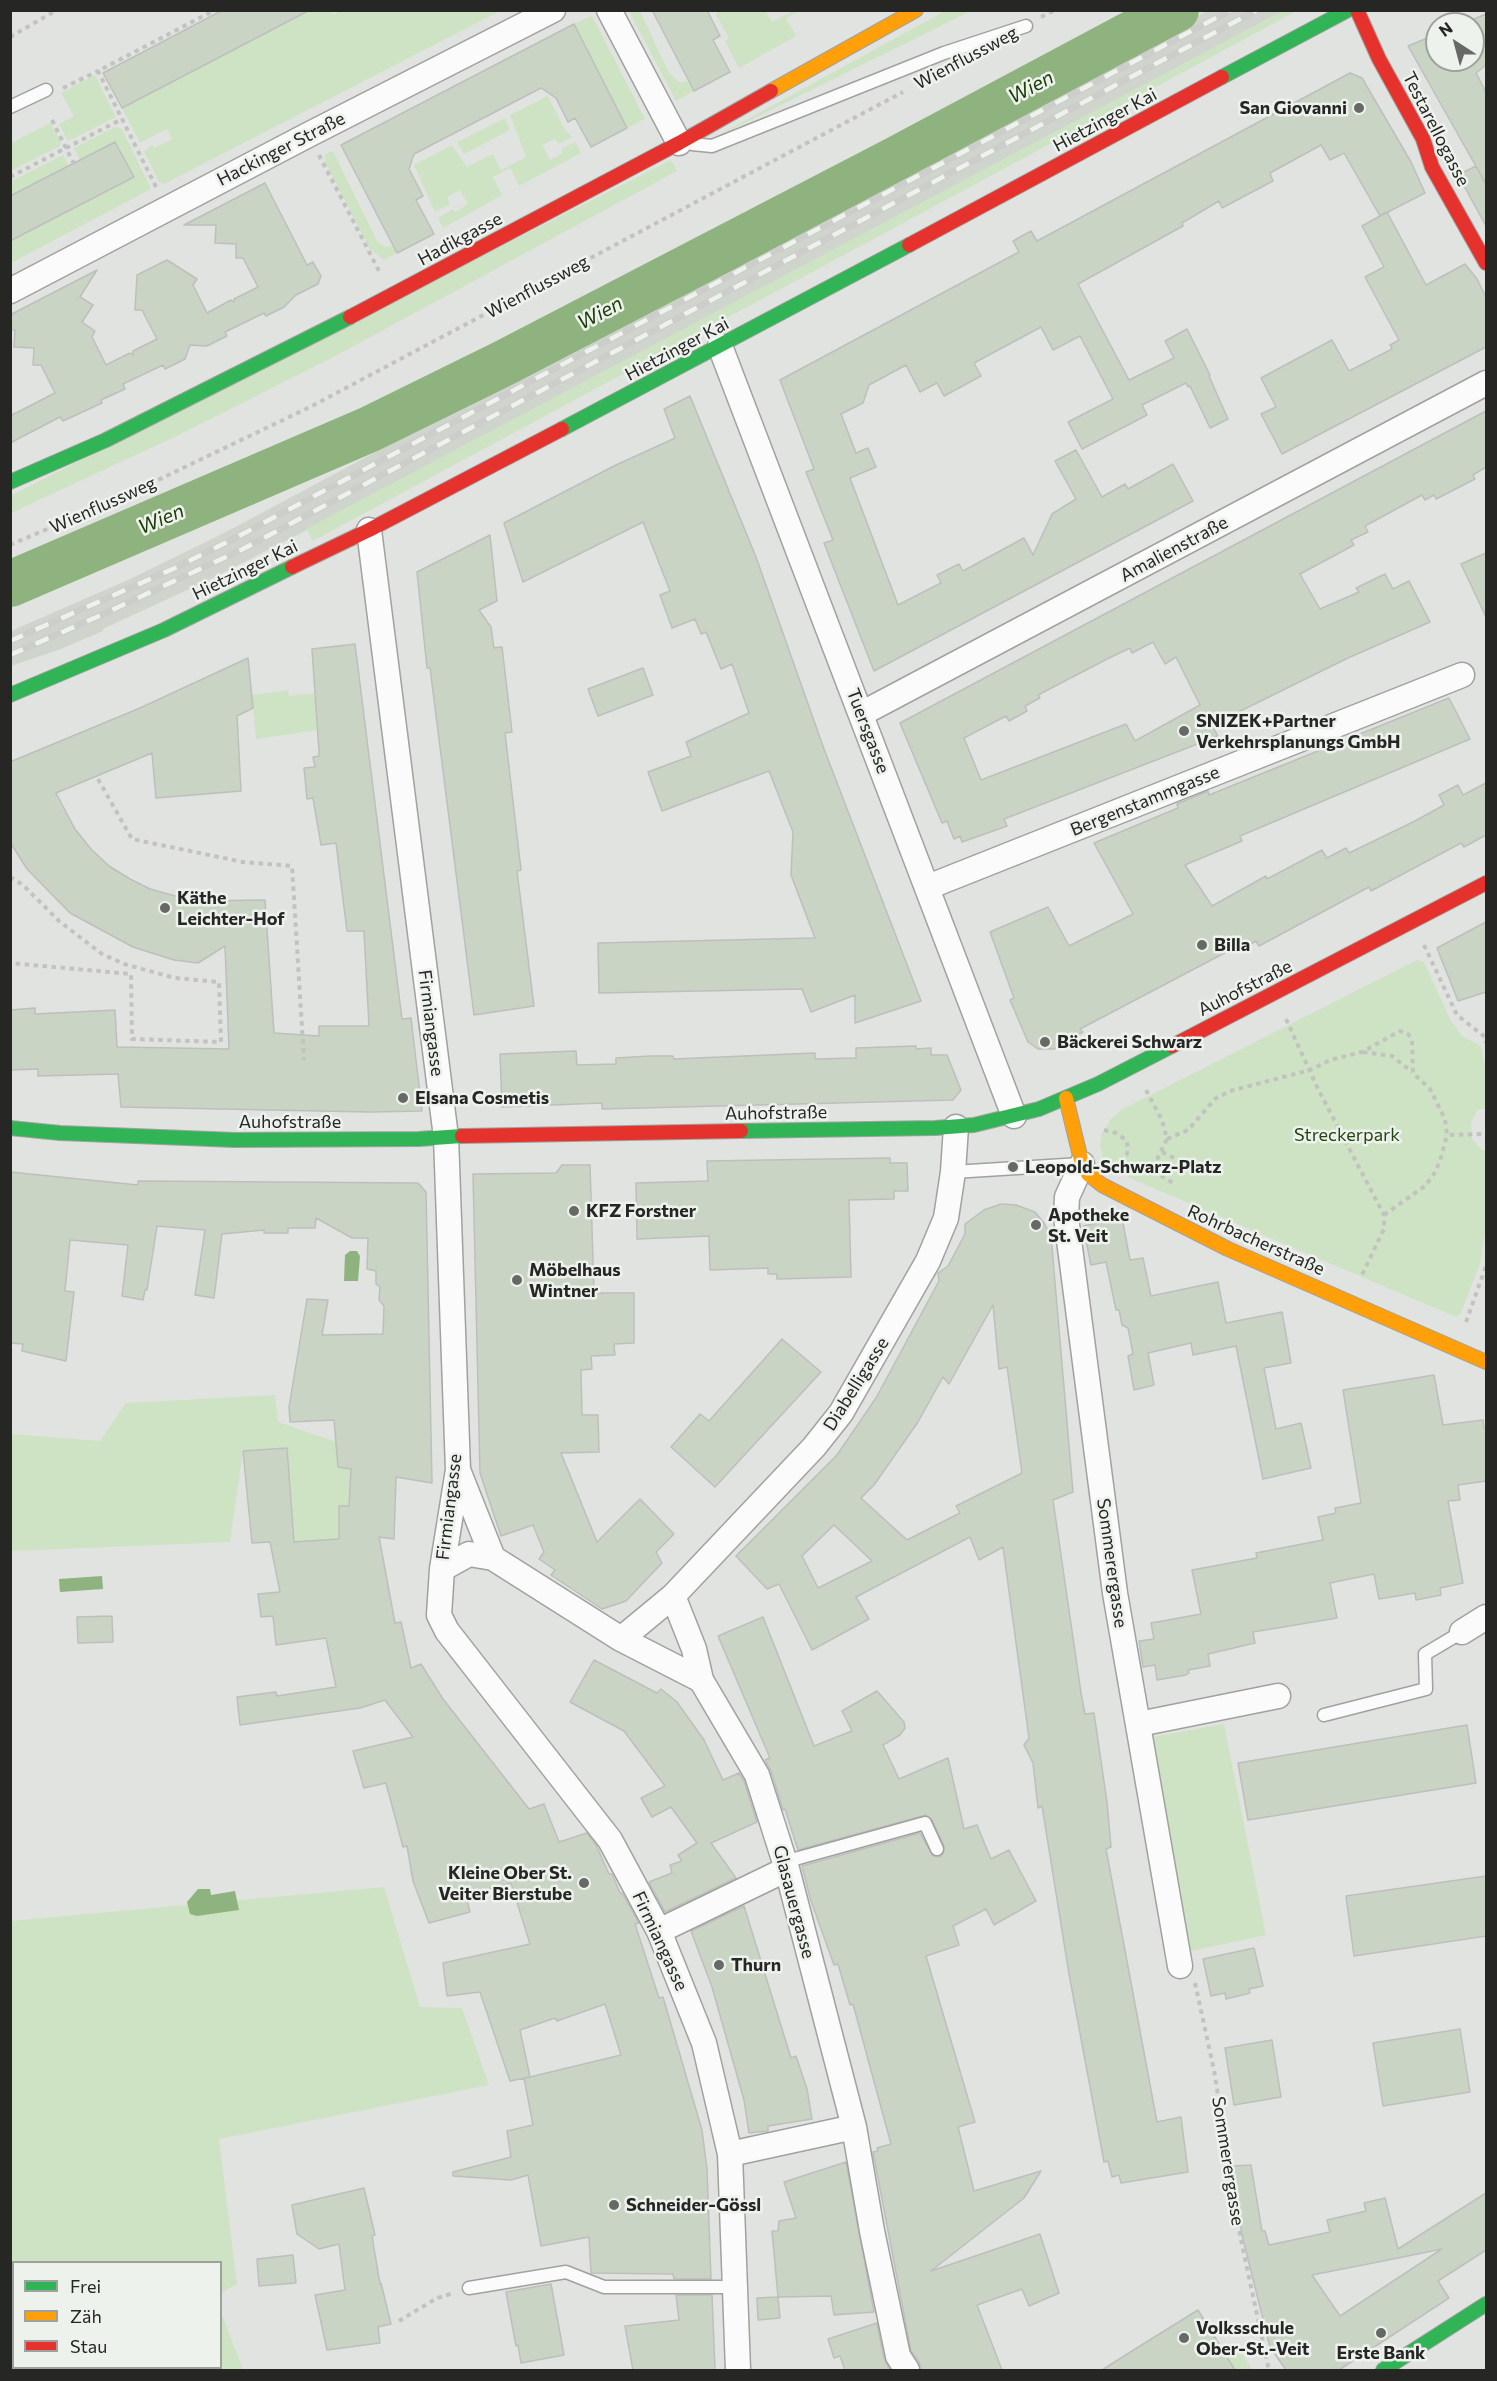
<!DOCTYPE html>
<html>
<head>
<meta charset="utf-8">
<style>
  body { margin:0 }
  #map { position:relative; width:1497px; height:2381px; overflow:hidden; background:#e1e3e0; font-family:Commissioner,sans-serif }
  canvas { display:block }
  .frame { position:absolute; inset:0; border:12px solid #262725; pointer-events:none }
  .legend { position:absolute; left:12px; top:2261px; width:210px; height:108px; box-sizing:border-box; background:#eef2ed; border:2px solid #9ea19d; margin:0; padding:8px 10px; list-style:none; font-size:18px; color:#262725 }
  .legend li { display:flex; align-items:center; gap:12px; height:30px }
  .legend b { width:30px; border:2px solid #9ea19d }
  .north { position:absolute; left:1425px; top:12px; width:60px; height:60px; box-sizing:border-box; background:#eef2ed; border:2px solid #9ea19d; border-radius:50%; rotate:324deg; font-size:16px; font-weight:700; line-height:24px; text-align:center; color:#262725 }
  .north::after { content:''; display:block; margin:auto; width:21px; height:27px; background:#676966; clip-path:polygon(50% 0,100% 100%,50% 72%,0 100%) }
</style>
</head>
<body>
<div id="map">
<canvas width="1497" height="2381"></canvas>
<div class="frame"></div>
<ul class="legend">
<li><b style="height:8px;background:#30b455"></b>Frei</li>
<li><b style="height:8px;background:#ff9f0a"></b>Zäh</li>
<li><b style="height:8px;background:#e5322d"></b>Stau</li>
</ul>
<div class="north">N</div>
</div>
<script>
const g = document.querySelector('canvas').getContext('2d');
g.lineJoin = 'round';
function fill(path, color) { g.fillStyle = color; g.fill(path, 'evenodd'); }
const toPath = rows => new Path2D(rows.map(r => 'M' + r).join(''));
function strokePath(path, color, width, dash) { g.strokeStyle = color; g.lineWidth = width; g.lineCap = dash ? 'butt' : 'round'; g.setLineDash(dash || []); g.stroke(path); }
function label(font, color, halo, rows, align = 'center') {
  g.font = font + ' Commissioner,sans-serif'; g.lineWidth = 5; g.setLineDash([]); g.textBaseline = 'middle'; g.strokeStyle = halo; g.fillStyle = color; for (const [text, x, y, turn = 0] of rows) {
    g.save(); g.translate(x, y); g.rotate((+turn || 0) * Math.PI / 180); g.textAlign = isNaN(turn) ? turn : align; if (halo) g.strokeText(text, 0, 0); g.fillText(text, 0, 0); g.restore();
  }
}
fill(toPath([
  [1207,11,1283,11,299,534,215,577,103,629,103,631,61,649,11,666,11,631,130,579,224,533,999,119,1002,119]
]), '#cfd5cd');
fill(toPath([
  [342,10,500,11,164,184,159,182,144,151,152,145,154,148,172,139,167,129,140,143,122,108,310,11,331,11,333,15],
  [629,11,640,11,669,73,679,82,689,81,694,91,676,101],
  [718,11,765,11,772,22,793,11,800,11,786,18,796,36,739,68,725,41,729,38,716,15],
  [945,11,971,11,706,142],
  [1283,11,1291,11,1293,13,313,541,306,529],
  [592,16,645,119,627,128,574,24],
  [95,75,116,117,68,141,59,124,74,116,61,93],
  [548,96,564,128,572,137,559,144,555,139,542,145,550,160,563,153,561,149,575,142,581,153,519,186,510,168,493,177,502,195,443,228,438,218,453,209,455,212,468,204,460,190,447,197,450,204,435,212,414,165,452,145,467,167,493,154,501,170,526,157,510,115],
  [505,118,510,130,464,154,457,142],
  [50,123,61,141,60,146,11,171,11,143],
  [115,127,122,129,151,189,11,263,11,241,133,177,115,142,80,160,74,148],
  [331,151,334,153,377,241,386,247,394,246,397,253,384,260,370,249,325,162,325,155],
  [63,155,69,166,11,196,11,181],
  [671,160,677,171,337,355,181,434,11,513,10,496],
  [288,690,289,696,314,693,318,730,256,739,252,695],
  [1417,960,1424,962,1451,1021,1462,1036,1481,1046,1486,1073,1486,1107,1477,1111,1471,1123,1472,1139,1481,1149,1486,1152,1486,1228,1480,1263,1461,1313,1456,1317,1132,1179,1110,1167,1103,1157,1100,1144,1102,1133,1111,1119,1121,1110],
  [275,1395,278,1422,336,1442,338,1467,351,1469,349,1506,339,1507,339,1521,352,1538,294,1542,287,1448,243,1451,230,1542,11,1551,11,1434,100,1441,126,1403],
  [1224,1724,1266,1935,1191,1951,1152,1737],
  [384,1887,420,2007,462,2008,489,2085,219,2139,237,2284,221,2293,220,2262,14,2262,13,2279,10,2267,10,1921],
  [221,2312,243,2370,43,2370,42,2368,220,2368],
  [1226,2346,1234,2347,1242,2353,1252,2370,1235,2370,1222,2348]
]), '#cde3c3');
fill(toPath([
  [350,1251,357,1251,360,1256,358,1281,344,1281,345,1255],
  [102,1576,103,1589,60,1592,59,1579],
  [198,1889,210,1889,211,1895,235,1891,239,1910,197,1916,190,1914,187,1902]
]), '#8eb37f');
strokePath(toPath([
  [10,584,370,429,504,363,895,160,1176,10]
]), '#8eb37f', 46);
const building = toPath([
  [223,10,310,10,122,108,103,73,223,10],
  [652,10,707,10,720,36,713,40,730,72,694,91,652,10],
  [1486,14,1486,65,1476,73,1486,92,1486,184,1408,46,1437,34,1437,60,1473,60,1473,24,1462,24,1486,14],
  [574,24,627,128,591,147,575,118,568,122,556,98,541,88,414,154,409,169,423,196,416,200,434,234,397,253,341,145,574,24],
  [1350,73,1362,78,1411,162,1425,193,1380,216,1344,153,1330,160,1321,145,1270,173,1273,181,1222,208,1219,201,1182,223,1183,226,1078,284,1129,380,1174,358,1165,341,1187,329,1210,375,1209,376,1228,419,1210,428,1190,386,1188,387,1186,383,1142,405,1147,415,1082,449,1068,422,1113,399,1080,336,1053,350,1041,327,974,363,981,376,944,396,937,383,920,392,906,365,869,385,863,403,841,414,856,453,868,448,876,467,850,478,898,605,941,583,937,575,959,564,963,571,1024,538,1033,555,1052,514,1076,499,1055,461,1076,450,1102,497,1125,484,1128,489,1173,464,1193,501,874,671,824,543,833,540,806,472,814,469,780,380,1019,252,1013,241,1031,231,1037,241,1350,73],
  [115,142,134,177,10,241,10,196,115,142],
  [1476,166,1486,185,1486,226,1458,175,1476,166],
  [265,183,307,265,313,262,321,276,318,284,296,295,284,307,266,316,264,313,225,332,227,336,207,346,190,345,185,359,165,369,163,365,123,384,125,389,101,400,102,403,63,421,60,417,10,443,10,416,55,393,41,365,33,365,34,348,14,347,15,330,10,330,10,315,97,270,80,297,93,305,82,322,95,331,92,337,106,365,130,353,133,355,133,351,157,339,142,310,135,310,137,275,167,260,197,279,193,285,207,313,231,300,234,302,234,299,258,287,243,258,236,258,236,244,215,243,216,225,184,225,265,183],
  [1387,212,1426,285,1465,264,1477,279,1486,297,1486,347,1282,454,1261,414,1276,407,1261,378,1332,340,1349,371,1392,349,1390,345,1399,340,1365,277,1384,267,1362,226,1387,212],
  [690,396,756,557,824,749,921,1001,855,1023,855,995,811,1012,802,989,599,993,598,943,815,938,791,875,793,832,769,771,662,811,648,772,691,756,686,742,749,713,732,664,721,669,706,632,701,634,695,619,672,628,660,595,670,591,643,522,523,582,504,523,614,466,675,438,664,409,690,396],
  [1486,411,1486,467,1473,475,1475,479,1436,499,1434,495,1425,500,1422,495,1365,526,1368,532,1351,540,1354,545,1300,574,1320,609,1359,592,1356,588,1385,574,1393,589,1409,581,1430,622,1348,658,1212,725,1218,736,1004,819,1007,826,962,842,960,836,954,839,947,821,942,823,900,723,1486,411],
  [1153,642,1165,664,1176,657,1200,705,1135,741,1126,724,981,780,964,738,1006,716,1009,721,1027,711,1025,706,1040,698,1038,695,1107,659,1130,648,1132,653,1153,642],
  [490,535,497,601,479,610,491,627,494,648,502,647,512,732,505,733,521,870,517,871,534,1006,474,1015,430,668,427,668,417,572,490,535],
  [1486,553,1486,617,1461,564,1486,553],
  [355,644,402,1019,411,1018,422,1111,370,1112,121,1107,118,1074,38,1076,38,1069,10,1070,10,1010,35,1008,35,1014,115,1010,117,1047,229,1049,225,946,198,963,174,960,133,947,70,913,27,869,10,842,10,762,140,708,248,658,253,708,237,716,241,791,156,798,152,753,56,793,75,829,91,849,109,866,130,879,150,889,194,901,265,900,274,1033,319,1036,319,1026,369,1026,364,931,347,931,336,843,321,845,313,798,307,799,304,768,315,767,313,757,319,756,319,751,312,649,355,644],
  [643,668,653,695,598,716,588,689,643,668],
  [1449,698,1470,739,1240,836,1242,841,1185,865,1212,906,1266,876,1267,879,1322,850,1327,858,1346,848,1349,853,1415,821,1444,805,1439,795,1458,785,1463,795,1486,783,1486,835,1464,847,1461,843,1371,891,1369,887,1259,946,1256,941,1238,951,1236,947,1080,1029,1083,1032,1054,1049,1038,1049,1028,1042,1010,1000,1014,998,990,932,1048,907,1069,946,1133,914,1094,843,1178,808,1177,804,1208,791,1209,795,1449,698],
  [1486,922,1486,992,1458,1001,1437,948,1486,922],
  [916,1046,916,1049,931,1048,931,1055,947,1055,961,1090,953,1100,602,1109,602,1103,502,1107,500,1054,576,1051,577,1065,616,1064,616,1058,651,1056,673,1056,674,1059,815,1053,815,1059,856,1058,856,1048,916,1046],
  [890,1158,890,1163,907,1163,908,1191,894,1191,894,1199,849,1200,851,1277,777,1279,777,1274,768,1274,768,1268,710,1270,709,1236,637,1239,636,1183,708,1181,707,1161,890,1158],
  [562,1165,590,1165,594,1293,634,1293,634,1343,614,1344,615,1355,591,1356,592,1369,581,1370,582,1415,598,1415,599,1452,561,1453,597,1542,640,1499,674,1534,656,1552,662,1563,626,1601,602,1609,551,1575,555,1570,539,1559,544,1552,533,1525,501,1536,480,1473,473,1174,556,1173,562,1165],
  [10,1172,138,1185,138,1181,418,1183,426,1192,432,1483,396,1477,394,1539,379,1537,395,1623,401,1622,411,1668,421,1664,443,1699,529,1809,544,1804,559,1842,587,1833,596,1845,609,1874,612,1874,620,1893,622,1893,639,1923,635,1924,659,1998,663,1997,702,2130,707,2169,711,2279,674,2279,673,2274,591,2273,589,2237,541,2246,528,2175,511,2180,453,2176,453,2172,511,2157,507,2131,533,2125,524,2078,530,2077,510,2081,480,1992,447,1996,443,1963,530,1944,511,1883,466,1896,470,1912,429,1923,413,1881,407,1846,403,1847,386,1783,364,1788,353,1751,413,1737,385,1700,360,1708,240,1725,237,1697,276,1692,277,1696,336,1687,326,1638,276,1645,273,1616,261,1617,258,1594,280,1592,270,1542,252,1543,243,1451,287,1448,294,1542,339,1539,339,1506,349,1506,351,1469,338,1467,334,1420,290,1422,289,1407,307,1299,328,1300,322,1335,383,1334,384,1306,379,1300,380,1287,376,1284,376,1271,367,1269,368,1238,352,1238,316,1218,315,1228,288,1228,288,1233,264,1233,264,1230,222,1234,214,1298,195,1295,205,1230,157,1226,147,1290,145,1290,143,1300,122,1296,128,1245,70,1240,65,1291,74,1292,66,1361,22,1351,23,1344,10,1343,10,1172],
  [605,2004,621,2055,530,2077,520,2030,555,2018,557,2021,605,2004],
  [1001,1204,1016,1205,1035,1212,1044,1223,1051,1236,1073,1492,1053,1500,1081,1693,1085,1714,1094,1713,1107,1802,1111,1847,1106,1849,1157,2122,1181,2117,1188,2172,1121,2183,1119,2175,1112,2177,1108,2161,1104,2162,1069,1974,1042,1806,1038,1808,1033,1763,1024,1745,1029,1738,1003,1547,979,1560,970,1537,856,1597,869,1619,812,1650,779,1584,767,1589,736,1556,837,1455,876,1398,939,1281,938,1273,948,1266,965,1234,965,1224,984,1210,1001,1204],
  [993,1305,999,1369,1007,1367,1022,1473,956,1506,960,1513,907,1540,861,1498,874,1485,918,1422,943,1377,949,1384,993,1305],
  [834,1525,872,1561,818,1588,802,1556,834,1525],
  [1122,1218,1130,1260,1143,1258,1151,1296,1218,1282,1226,1323,1282,1312,1291,1363,1264,1368,1276,1429,1301,1423,1311,1468,1263,1479,1236,1346,1193,1355,1191,1343,1148,1353,1154,1385,1134,1390,1128,1356,1133,1354,1128,1328,1122,1325,1119,1310,1116,1310,1106,1262,1091,1265,1083,1226,1122,1218],
  [782,1339,821,1372,715,1487,671,1447,700,1414,709,1421,782,1339],
  [1434,1375,1443,1425,1483,1420,1484,1428,1486,1428,1486,1481,1458,1485,1460,1500,1448,1501,1463,1583,1440,1588,1441,1595,1416,1600,1415,1593,1379,1599,1374,1574,1330,1583,1337,1618,1253,1632,1255,1643,1208,1654,1210,1666,1188,1670,1189,1673,1186,1675,1157,1680,1155,1665,1143,1667,1139,1641,1154,1639,1151,1623,1201,1614,1192,1570,1257,1558,1256,1553,1323,1540,1318,1517,1336,1513,1335,1508,1361,1503,1343,1390,1434,1375],
  [112,1616,113,1642,78,1643,77,1617,112,1616],
  [763,1617,814,1746,852,1731,842,1711,877,1691,904,1722,905,1728,900,1735,883,1745,899,1779,948,1758,964,1829,977,1825,991,1859,1009,1850,1036,1901,994,1925,986,1909,953,1926,959,1945,926,1956,975,2122,958,2127,974,2191,1041,2171,1024,2198,931,2271,1040,2234,1059,2293,1029,2306,1022,2289,977,2305,1002,2370,921,2370,919,2362,911,2351,873,2152,878,2151,877,2148,891,2144,853,2004,850,2005,838,1964,834,1965,810,1898,802,1866,920,1833,933,1856,940,1857,943,1854,944,1846,932,1820,926,1815,798,1850,785,1809,783,1810,771,1771,765,1760,770,1758,718,1636,763,1617],
  [594,1660,657,1693,661,1689,677,1702,704,1740,723,1780,739,1773,744,1781,757,1822,711,1843,736,1878,665,1912,649,1882,672,1873,670,1865,682,1861,678,1855,697,1843,671,1807,652,1817,641,1798,665,1786,624,1731,570,1702,594,1660],
  [1467,1725,1476,1783,1248,1820,1238,1763,1467,1725],
  [1486,1876,1486,1936,1354,1956,1346,1896,1486,1876],
  [744,1906,791,2058,796,2056,807,2089,812,2119,768,2126,768,2131,749,2133,744,2100,712,1987,691,1931,744,1906],
  [1254,1948,1263,1986,1249,1989,1250,1993,1226,1999,1225,1993,1211,1996,1203,1959,1254,1948],
  [1460,2029,1470,2092,1383,2106,1373,2043,1460,2029],
  [1272,2040,1281,2097,1234,2105,1225,2048,1272,2040],
  [846,2162,874,2312,834,2315,831,2296,778,2297,772,2231,778,2231,779,2221,796,2218,784,2182,846,2162],
  [1251,2165,1262,2231,1265,2231,1269,2245,1330,2232,1327,2220,1366,2211,1364,2203,1385,2198,1398,2249,1486,2193,1486,2250,1438,2281,1449,2298,1339,2370,1286,2370,1270,2347,1242,2235,1232,2166,1251,2165],
  [1442,2249,1340,2316,1312,2275,1383,2261,1442,2249],
  [364,2188,375,2235,372,2236,380,2284,381,2283,391,2324,378,2327,380,2343,327,2350,315,2295,345,2290,339,2244,319,2249,297,2234,292,2205,364,2188],
  [293,2255,296,2283,259,2286,257,2259,293,2255],
  [551,2284,564,2355,521,2363,518,2345,516,2346,506,2292,551,2284],
  [676,2295,712,2295,715,2370,633,2370,625,2326,679,2320,676,2295],
  [778,2297,780,2318,758,2320,757,2298,778,2297],
  [1198,2310,1235,2370,1102,2370,1132,2351,1198,2310],
  [877,2323,884,2359,890,2370,845,2370,840,2356,834,2358,828,2339,877,2323]
]);
fill(building, '#c9d4c4');
strokePath(building, '#bebfbd', 1.5);
const lane = toPath([
  [10,107,46,90],
  [692,144,712,146,944,53,1026,26],
  [953,1172,1081,1164],
  [1324,1715,1426,1689,1425,1654,1462,1632],
  [784,1862,925,1823,937,1849],
  [469,2288,566,2272,604,2287,734,2287]
]);
const street = toPath([
  [609,10,679,143],
  [10,291,308,135,553,10],
  [720,346,1014,1116],
  [369,530,446,1137,458,1470,442,1569,439,1615,447,1631,610,1840,659,1931,704,2043,730,2154,738,2370],
  [861,714,1486,383],
  [928,887,1462,675],
  [1082,1164,1067,1197,1066,1217,1115,1593,1180,1966],
  [458,1470,493,1558,621,1639,701,1680,757,1775,787,1869,854,2127,872,2231,898,2356,907,2370],
  [442,1569,469,1554,493,1558],
  [673,1596,694,1649,701,1680],
  [1462,1632,1486,1617],
  [621,1639,673,1596,814,1447,841,1413,928,1261,946,1218,953,1172,956,1127],
  [1139,1724,1278,1696],
  [659,1931,787,1869],
  [730,2154,854,2127]
]);
const fast = toPath([
  [1222,77,1348,10],
  [562,429,909,245],
  [10,482,106,440,350,317],
  [10,695,164,630,292,567],
  [10,1128,60,1133,235,1140,419,1139,462,1136],
  [741,1131,935,1128,974,1125,1039,1109,1098,1084,1172,1046],
  [1383,2370,1486,2304]
]);
const slow = toPath([
  [771,91,916,10],
  [1066,1098,1082,1164,1088,1174,1102,1185,1228,1249,1486,1362]
]);
const jam = toPath([
  [1357,10,1379,59,1423,139,1432,167,1486,263],
  [909,245,1222,77],
  [350,317,679,143,771,91],
  [292,567,369,530,562,429],
  [1172,1046,1486,883],
  [462,1136,741,1131]
]);
strokePath(lane, '#a1a2a0', 15);
strokePath(street, '#a1a2a0', 27);
strokePath(fast, '#a1a2a0', 16);
strokePath(slow, '#a1a2a0', 16);
strokePath(jam, '#a1a2a0', 16);
strokePath(toPath([
  [1041,17,1055,10],
  [10,37,57,10],
  [63,88,98,71],
  [52,120,74,164],
  [319,155,379,271],
  [10,177,122,119],
  [156,187,98,71,215,10],
  [10,545,133,492,312,406,903,92],
  [98,779,132,839,243,862,292,866,304,1060],
  [10,877,23,885,59,921,102,954,124,964,175,978,219,982,221,1042,132,1039,131,974,10,963],
  [1424,945,1457,1015,1485,1037,1486,1043],
  [1286,1019,1317,1087,1384,1215,1384,1229,1361,1277],
  [1363,1052,1392,1056,1412,1072],
  [1146,1090,1162,1120,1167,1139,1148,1178],
  [1104,1130,1116,1133,1126,1140,1128,1147,1127,1154,1120,1162],
  [1167,1139,1188,1130,1215,1099,1230,1091,1310,1070,1330,1060,1362,1052,1400,1031,1408,1034,1412,1040,1413,1073,1430,1089,1445,1119,1447,1135,1486,1134],
  [1162,1152,1180,1161,1178,1164],
  [1153,1171,1173,1183],
  [1384,1215,1425,1186,1434,1174,1440,1161,1447,1135],
  [1466,1322,1486,1266],
  [1195,1983,1214,2070,1240,2235,1268,2366,1271,2370],
  [399,2321,437,2298,454,2293]
]), '#c2c2c1', 4, [4.5, 4.5]);
strokePath(lane, '#fafbfa', 12);
strokePath(street, '#fafbfa', 24);
strokePath(fast, '#30b455', 14);
strokePath(slow, '#ff9f0a', 14);
strokePath(jam, '#e5322d', 14);
const rail = toPath([
  [10,641,175,568,237,537,1231,10],
  [10,655,99,616,243,549,1257,10]
]);
strokePath(rail, '#cdcecc', 7);
strokePath(rail, '#eef2ed', 4.5, [14]);
for (const [x, y, r, color] of [
  [1359,108,6,"#676966"],
  [1184,731,6,"#676966"],
  [165,908,6,"#676966"],
  [1202,945,6,"#676966"],
  [1045,1042,6,"#676966"],
  [403,1098,6,"#676966"],
  [1013,1167,6,"#676966"],
  [574,1211,6,"#676966"],
  [1036,1225,6,"#676966"],
  [517,1280,6,"#676966"],
  [584,1883,6,"#676966"],
  [719,1965,6,"#676966"],
  [614,2205,6,"#676966"],
  [1381,2333,6,"#676966"],
  [1184,2338,6,"#676966"]
]) { const dot = new Path2D(); dot.arc(x, y, r, 0, 2 * Math.PI); g.fillStyle = color; g.fill(dot); strokePath(dot, '#eef2ed', 2); }
label('18px', '#262725', '#eef2ed', [
  ["Wienflussweg",966,58,-28],
  ["Hietzinger Kai",1105,120,-28],
  ["Testarellogasse",1436,129,63],
  ["Hackinger Straße",281,149,-27],
  ["Hadikgasse",460,239,-28],
  ["Wienflussweg",537,287,-28],
  ["Hietzinger Kai",677,349,-28],
  ["Wienflussweg",103,505,-24],
  ["Amalienstraße",1174,549,-28],
  ["Hietzinger Kai",245,570,-26],
  ["Tuersgasse",868,731,69],
  ["Bergenstammgasse",1145,801,-22],
  ["Auhofstraße",1245,988,-27],
  ["Firmiangasse",431,1023,83],
  ["Auhofstraße",776,1113,-1],
  ["Auhofstraße",290,1122],
  ["Rohrbacherstraße",1256,1240,24],
  ["Diabelligasse",856,1384,-58],
  ["Firmiangasse",449,1507,-83],
  ["Sommerergasse",1112,1563,82],
  ["Glasauergasse",794,1902,75],
  ["Firmiangasse",660,1941,65],
  ["Sommerergasse",1228,2161,81]
]);
label('bold 18px', '#262725', '#eef2ed', [
  ["San Giovanni",1347,108,"right"],
  ["SNIZEK+Partner",1196,721],
  ["Verkehrsplanungs GmbH",1196,742],
  ["Käthe",177,898],
  ["Leichter-Hof",177,919],
  ["Billa",1214,945],
  ["Bäckerei Schwarz",1057,1042],
  ["Elsana Cosmetis",415,1098],
  ["Leopold-Schwarz-Platz",1025,1167],
  ["KFZ Forstner",586,1211],
  ["Apotheke",1048,1215],
  ["St. Veit",1048,1236],
  ["Möbelhaus",529,1270],
  ["Wintner",529,1291],
  ["Kleine Ober St.",572,1873,"right"],
  ["Veiter Bierstube",572,1894,"right"],
  ["Thurn",731,1965],
  ["Schneider-Gössl",626,2205],
  ["Volksschule",1196,2328],
  ["Ober-St.-Veit",1196,2349],
  ["Erste Bank",1381,2353,"center"]
], 'left');
label('18px', '#234511', '#eef2ed', [
  ["Streckerpark",1347,1135]
]);
label('italic 20px', '#1a3c06', '#eef2ed', [
  ["Wien",1031,87,-28],
  ["Wien",600,313,-28],
  ["Wien",161,519,-23]
]);
</script>
</body>
</html>
